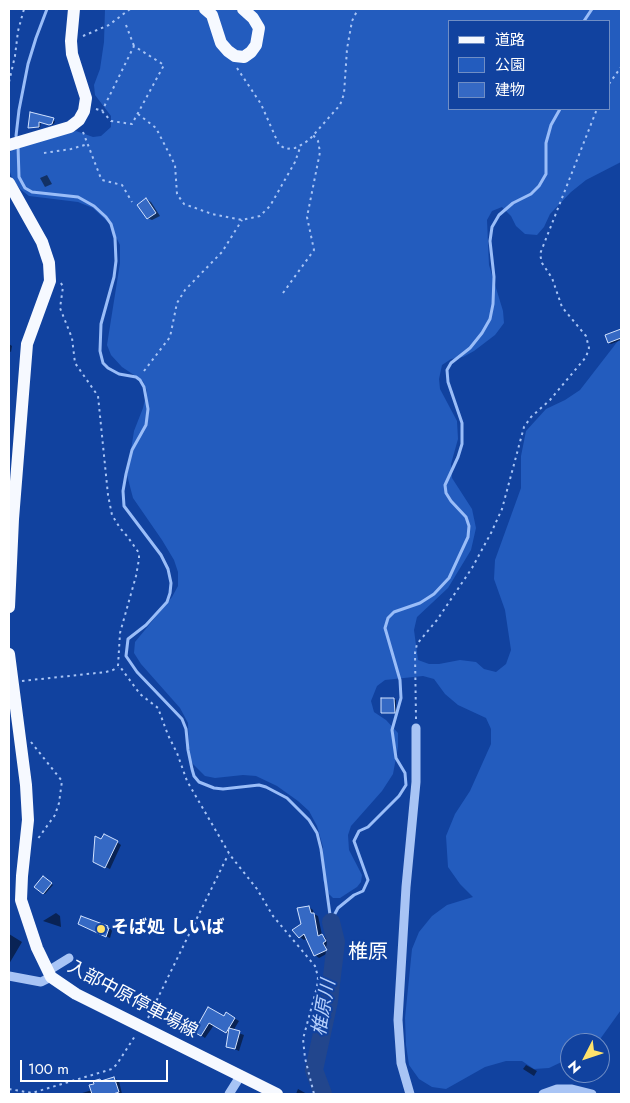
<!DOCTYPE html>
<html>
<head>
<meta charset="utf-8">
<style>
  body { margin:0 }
  #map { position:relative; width:630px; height:1103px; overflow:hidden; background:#11429f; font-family:Jost,"Noto Sans JP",sans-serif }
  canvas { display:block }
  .frame { position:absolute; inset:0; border:10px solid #fff; pointer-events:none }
  .legend { position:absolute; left:448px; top:20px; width:162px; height:90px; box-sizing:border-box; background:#11429f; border:1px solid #708ec5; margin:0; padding:6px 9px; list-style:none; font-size:15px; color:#fff }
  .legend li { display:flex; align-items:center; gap:10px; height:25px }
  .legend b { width:25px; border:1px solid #708ec5 }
  .north { position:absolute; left:560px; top:1033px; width:50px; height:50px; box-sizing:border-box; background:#11429f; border:1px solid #708ec5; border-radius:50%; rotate:229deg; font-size:14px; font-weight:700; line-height:20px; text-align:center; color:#fff }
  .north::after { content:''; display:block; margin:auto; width:18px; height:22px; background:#ffe26c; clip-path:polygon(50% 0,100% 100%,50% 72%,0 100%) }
  .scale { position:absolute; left:20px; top:1060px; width:148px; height:22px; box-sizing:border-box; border:2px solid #fff; border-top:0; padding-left:6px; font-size:15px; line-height:18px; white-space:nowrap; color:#fff; -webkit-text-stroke:4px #11429f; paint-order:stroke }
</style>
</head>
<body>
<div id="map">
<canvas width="630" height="1103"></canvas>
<div class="frame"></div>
<ul class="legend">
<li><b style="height:6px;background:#f6f9ff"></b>道路</li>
<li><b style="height:14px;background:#235cbe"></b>公園</li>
<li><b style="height:14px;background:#3569c4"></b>建物</li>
</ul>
<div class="north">N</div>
<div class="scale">100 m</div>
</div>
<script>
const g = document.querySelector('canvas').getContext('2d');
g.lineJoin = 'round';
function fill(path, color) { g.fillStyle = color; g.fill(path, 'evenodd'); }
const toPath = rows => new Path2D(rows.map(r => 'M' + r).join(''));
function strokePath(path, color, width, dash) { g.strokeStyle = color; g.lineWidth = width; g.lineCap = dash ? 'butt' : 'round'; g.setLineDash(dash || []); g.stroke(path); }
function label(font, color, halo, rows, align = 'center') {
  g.font = font + ' Jost,"Noto Sans JP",sans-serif'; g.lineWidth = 4; g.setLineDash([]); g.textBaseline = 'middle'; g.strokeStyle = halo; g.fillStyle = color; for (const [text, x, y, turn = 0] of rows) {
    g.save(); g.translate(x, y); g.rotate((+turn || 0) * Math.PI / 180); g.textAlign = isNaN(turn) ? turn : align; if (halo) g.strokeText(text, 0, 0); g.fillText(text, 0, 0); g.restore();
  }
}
fill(toPath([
  [105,9,621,9,621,162,586,180,571,192,550,214,544,227,537,235,525,234,516,226,511,216,502,207,492,211,487,220,489,265,503,311,504,323,495,335,474,351,463,357,451,359,442,365,439,379,440,389,457,421,458,439,451,464,452,478,472,509,476,528,471,550,448,588,417,617,414,630,418,660,429,664,439,664,460,660,476,662,484,669,496,672,506,664,511,650,505,610,494,579,495,560,521,488,521,456,526,431,546,409,565,400,580,390,621,337,621,1010,598,1042,570,1043,570,1058,549,1068,534,1069,522,1061,506,1061,485,1067,446,1089,432,1087,419,1079,409,1065,406,1045,405,1018,412,949,419,932,432,916,447,905,473,897,460,884,448,867,446,836,455,814,470,791,491,744,491,729,486,718,458,705,445,694,434,679,423,676,385,680,377,686,371,701,374,712,386,720,398,733,398,747,393,774,382,791,351,826,348,835,349,850,362,875,361,882,357,887,340,898,333,898,329,894,323,880,323,847,317,826,309,811,298,801,277,786,256,776,243,775,215,778,205,776,193,764,189,756,188,723,180,708,141,664,134,653,135,642,172,597,178,586,178,572,174,560,162,540,133,498,127,475,134,431,143,408,147,391,143,381,122,367,111,355,107,345,120,263,120,245,109,223,93,208,78,202,29,196,20,189,12,178,9,169,9,155,12,148,76,131,93,137,101,136,111,127,111,116,95,95,94,85,100,69,104,42],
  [449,21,609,21,609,109,449,109]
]), '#235cbe');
fill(toPath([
  [31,113,53,120,55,121,54,124,51,125,41,122,40,128,31,128,29,127],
  [47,175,52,184,45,187,40,178],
  [146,199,151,202,160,216,152,220,147,218],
  [621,330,621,340,611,344,609,343,606,335],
  [9,344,12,346,11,352,9,351],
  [394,699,396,700,396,713,382,712],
  [117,842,121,845,110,869,99,864],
  [45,879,53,885,45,894,43,893],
  [309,907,313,910,314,914,318,916,322,935,326,938,330,944,326,946,330,952,319,958,315,955,307,938,304,940,300,937,302,924],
  [56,913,60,916,61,927,43,921],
  [81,918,111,929,112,931,110,938,83,926],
  [9,934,22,942,9,964],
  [209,1009,224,1018,227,1014,239,1021,233,1031,244,1035,239,1051,228,1046,229,1034,214,1025,205,1038,196,1032],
  [526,1065,537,1071,534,1076,523,1069],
  [114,1078,119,1081,122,1094,79,1094,92,1090,100,1080,103,1082],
  [298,1089,307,1094,296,1094]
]), '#0007');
strokePath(toPath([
  [584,21,592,9],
  [16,136,19,110,28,64,36,38,47,9],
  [18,146,19,177,25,188,32,192,78,197,94,206,106,217,111,224,115,238,116,261,114,277,101,324,100,351,103,363,108,368,119,374,136,377,140,380,144,387,148,409,146,425,132,450,126,474,123,491,124,506,161,555,168,569,171,583,170,593,167,602,146,625,128,639,126,656,137,672,182,719,186,729,188,750,192,769,194,776,199,782,214,788,223,789,259,785,266,787,287,798,309,820,317,833,321,849,331,922],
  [331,921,338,908,354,895,363,891,368,880,354,841,359,831,368,827,399,796,406,785,405,773,396,758,392,730,401,698,400,680,385,628,388,618,394,612,420,603,434,594,449,578,468,537,469,526,466,517,451,501,446,493,445,485,458,457,462,444,462,423,448,382,447,370,451,363,470,348,482,333,490,319,493,304,494,277,490,241,492,227,499,215,513,203,531,194,539,186,546,174,546,143,551,125,560,109]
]), '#9abdf8', 3);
strokePath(toPath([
  [323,1094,314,1070,329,1001,336,942,331,922]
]), '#22468d', 18);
const building = toPath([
  [30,112,54,118,52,124,49,125,39,122,39,127,28,128,30,112],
  [146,198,156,213,147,219,137,205,146,198],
  [621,329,621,338,608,343,605,335,621,329],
  [381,698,394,698,395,713,381,713,381,698],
  [104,834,118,841,105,868,93,862,95,836,101,839,104,834],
  [43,876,52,883,43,894,34,887,43,876],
  [309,906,311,913,314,913,318,936,322,934,326,941,323,943,327,950,314,956,304,934,299,938,292,930,301,924,297,908,309,906],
  [81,916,108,926,107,928,109,928,106,937,78,924,81,916],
  [208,1007,224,1016,226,1012,235,1018,226,1033,209,1023,201,1036,194,1032,208,1007],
  [229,1028,240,1031,235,1049,226,1047,229,1028],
  [114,1077,119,1092,113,1094,92,1094,89,1085,94,1084,93,1081,100,1079,101,1081,114,1077]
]);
fill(building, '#3569c4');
strokePath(building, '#d1e1fe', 1);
strokePath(toPath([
  [126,25,134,46],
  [83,36,109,25,130,9],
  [237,68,261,104,279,145,286,149,295,148,301,145,309,140,340,105,344,94,347,49,352,21,358,9],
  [9,82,15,56,18,31,24,9],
  [609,84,621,67],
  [96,109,102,111,111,121,132,124,164,65,134,46,102,111],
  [138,114,156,128,175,165,177,194,184,204,212,214,242,220,260,216,270,206,295,162,301,145],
  [83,132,100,176,102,180,122,185,132,202],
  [44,153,71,149,88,144],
  [61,283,63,287,60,308,72,338,75,363,98,396,108,495,112,515,120,528,127,536,139,553,139,559,136,576,120,633,118,666,121,668,140,694,158,708,168,735,177,753,187,781,230,855,257,889,273,916,315,966,318,977,317,987,303,1039,305,1058,314,1094],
  [283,293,314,250,307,217,320,152,318,141,313,135],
  [144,371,170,337,177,303,185,290,222,252,242,220],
  [22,681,106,672,113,670,118,667],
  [416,719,415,653,417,644,437,620,472,568,491,533,502,509,524,427,531,417,550,400,586,357,589,348,586,336,562,307,552,278,542,263,540,254,597,109],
  [31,742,62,781,59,803,55,815,37,840],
  [148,1018,227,857,229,855],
  [9,1089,32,1093,112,1069,117,1064,135,1036]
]), '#a8c4f5', 2, [2.5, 4]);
strokePath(toPath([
  [48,971,69,958],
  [9,976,41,982,51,977],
  [229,1094,241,1075],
  [410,1094,401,1063,398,1020,406,887,416,782,416,728],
  [543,1094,557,1089,572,1089,592,1094]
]), '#a8c4f5', 9);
strokePath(toPath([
  [205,9,212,15,221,43,228,51,235,56,244,57,251,52,256,45,259,28,253,18,243,9],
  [9,145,70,127,79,120,84,111,86,98,72,54,71,41,74,9],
  [9,183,42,242,49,263,50,281,27,344,13,519,9,607],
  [9,654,26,785,28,820,22,876,21,900,37,948,51,977,76,994,277,1094]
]), '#f6f9ff', 12);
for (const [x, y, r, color] of [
  [101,929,5,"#ffe26c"]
]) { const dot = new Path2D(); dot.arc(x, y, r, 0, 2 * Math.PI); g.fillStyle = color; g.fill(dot); strokePath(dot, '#11429f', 2); }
label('bold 18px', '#fff', '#11429f', [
  ["そば処 しいば",111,929]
], 'left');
label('18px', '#fff', '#11429f', [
  ["入部中原停車場線",132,1000,28]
]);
label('italic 19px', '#b5cffb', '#11429f', [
  ["椎原川",325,1008,-80]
]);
label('20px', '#fff', '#11429f', [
  ["椎原",368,953]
]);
</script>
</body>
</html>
